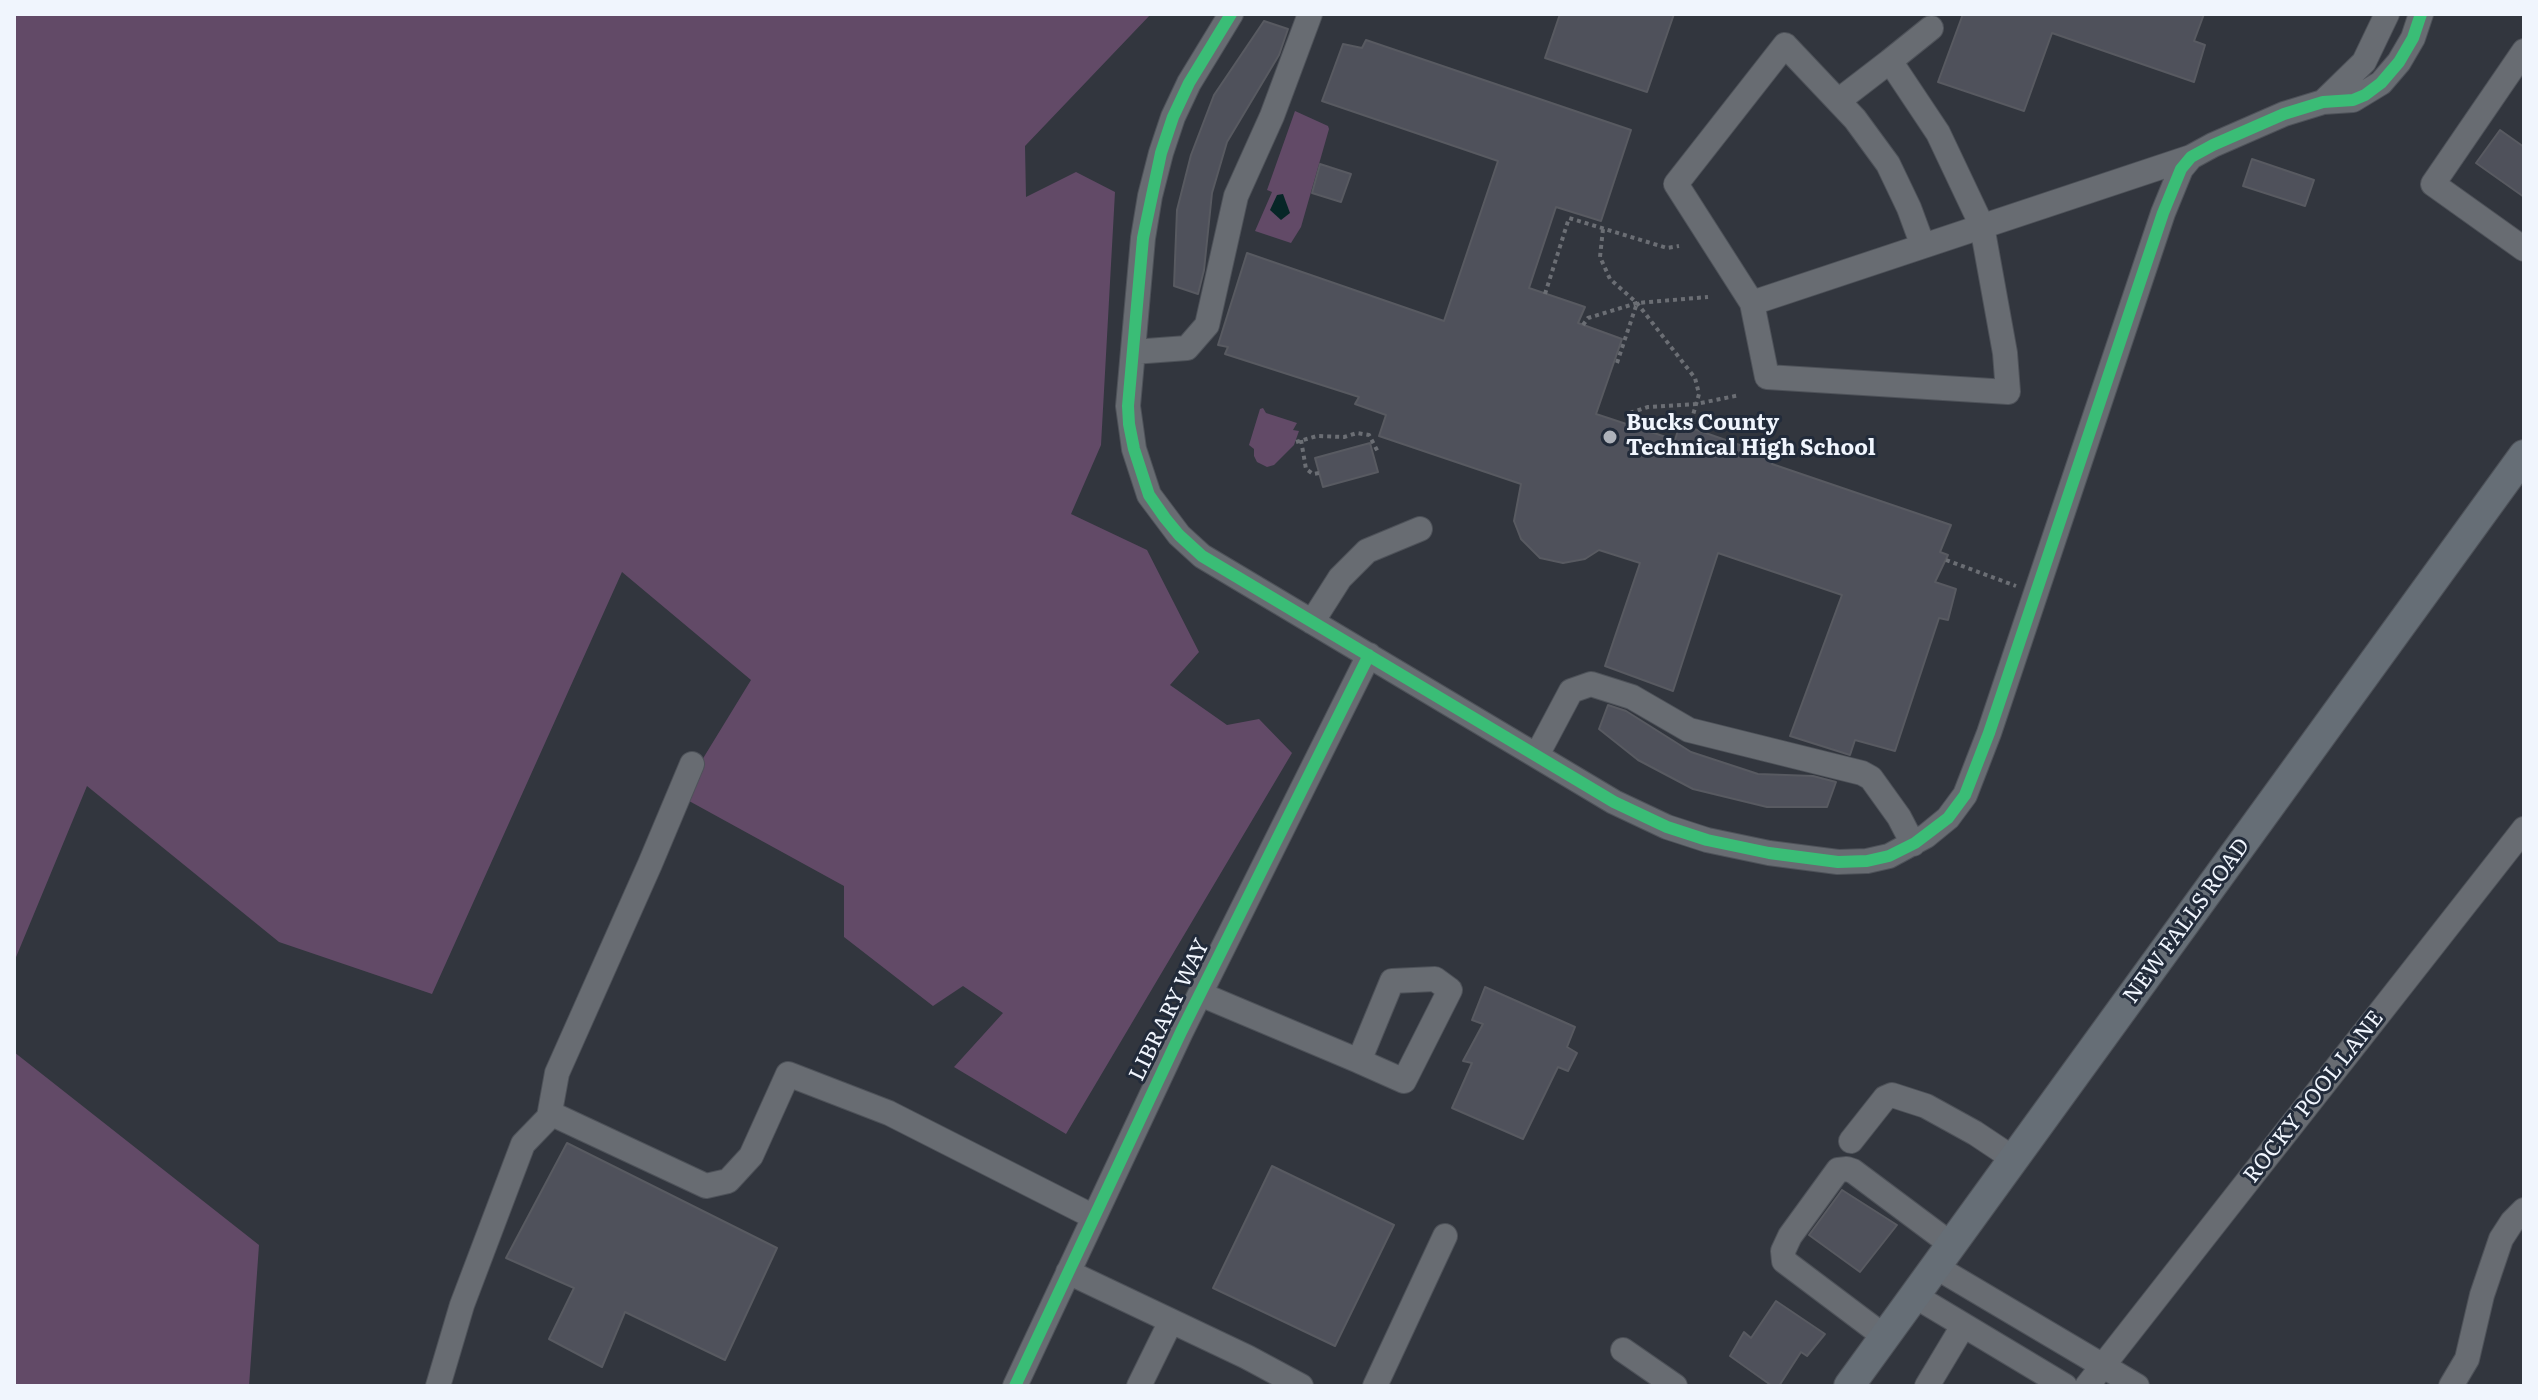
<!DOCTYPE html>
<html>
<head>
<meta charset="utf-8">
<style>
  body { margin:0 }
  #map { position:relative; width:2538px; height:1400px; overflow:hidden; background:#32363e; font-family:Literata,serif }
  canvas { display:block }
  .frame { position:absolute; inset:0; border:16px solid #f0f5fd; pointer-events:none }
</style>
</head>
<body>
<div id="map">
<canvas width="2538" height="1400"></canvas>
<div class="frame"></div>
</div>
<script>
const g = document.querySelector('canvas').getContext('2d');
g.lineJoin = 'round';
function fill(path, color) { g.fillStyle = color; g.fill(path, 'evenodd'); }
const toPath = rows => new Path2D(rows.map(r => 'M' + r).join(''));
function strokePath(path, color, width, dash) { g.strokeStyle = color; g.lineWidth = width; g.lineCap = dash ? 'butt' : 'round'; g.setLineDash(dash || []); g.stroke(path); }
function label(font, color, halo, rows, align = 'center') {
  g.font = font + ' Literata,serif'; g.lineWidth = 6; g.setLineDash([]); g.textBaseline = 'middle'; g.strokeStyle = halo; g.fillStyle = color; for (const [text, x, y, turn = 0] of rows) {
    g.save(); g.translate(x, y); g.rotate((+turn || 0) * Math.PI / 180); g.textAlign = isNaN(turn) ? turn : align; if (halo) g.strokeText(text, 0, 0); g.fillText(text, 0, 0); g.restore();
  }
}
fill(toPath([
  [14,14,1151,14,1025,146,1026,197,1076,172,1115,192,1101,445,1071,514,1147,550,1199,652,1170,685,1227,725,1259,719,1292,753,1066,1134,954,1067,1003,1013,963,986,933,1006,844,937,844,886,680,796,751,680,622,572,432,994,279,942,87,786,14,962],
  [1295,111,1328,126,1329,129,1301,227,1291,243,1255,231,1272,192,1267,190],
  [1263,408,1266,413,1297,423,1293,430,1299,431,1294,445,1274,465,1267,467,1257,462,1254,456,1254,449,1249,445,1260,409],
  [14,1052,259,1245,249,1386,14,1386]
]), '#624a67');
fill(toPath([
  [1283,194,1290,213,1281,220,1270,210,1277,195]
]), '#072627');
const building = toPath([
  [1560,14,1674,14,1647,92,1545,58,1560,14],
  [1963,14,2204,14,2194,41,2205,45,2194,82,2052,33,2024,111,1938,82,1963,14],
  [1264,21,1288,29,1279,55,1227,142,1212,193,1204,270,1198,294,1174,286,1177,210,1191,155,1214,95,1264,21],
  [1366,40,1631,130,1601,221,1556,207,1529,288,1585,307,1578,323,1622,339,1596,414,1675,440,1680,424,1774,457,1772,464,1951,525,1940,552,1948,555,1935,582,1956,589,1948,620,1939,618,1895,751,1855,740,1850,755,1790,736,1842,595,1718,553,1673,691,1605,666,1640,563,1599,550,1585,559,1563,563,1540,558,1521,539,1514,521,1521,484,1379,436,1386,415,1355,404,1359,397,1225,354,1228,347,1218,345,1247,253,1444,321,1498,161,1322,101,1343,44,1362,48,1366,40],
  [2500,130,2524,147,2524,197,2476,163,2500,130],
  [2252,159,2314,180,2305,206,2243,186,2252,159],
  [1320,164,1351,174,1341,202,1312,193,1320,164],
  [1370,443,1378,472,1323,487,1315,458,1370,443],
  [1608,705,1626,711,1691,752,1758,774,1813,776,1836,782,1827,807,1767,807,1693,789,1638,760,1599,729,1608,705],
  [1485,987,1575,1027,1567,1047,1577,1053,1568,1071,1558,1067,1523,1139,1452,1108,1472,1063,1463,1061,1483,1024,1472,1020,1485,987],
  [567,1143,777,1248,725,1360,625,1312,602,1367,549,1339,574,1288,506,1258,567,1143],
  [1272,1166,1394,1225,1335,1346,1213,1288,1272,1166],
  [1842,1190,1897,1225,1860,1272,1809,1235,1842,1190],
  [1776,1301,1825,1334,1807,1356,1801,1352,1779,1386,1772,1386,1730,1356,1744,1332,1751,1338,1776,1301]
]);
fill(building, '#4f515b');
strokePath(building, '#585a61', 2);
const minor = toPath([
  [1231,14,1189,83,1173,117,1161,153,1150,196,1143,238,1128,406,1134,449,1149,495,1179,535,1202,556,1614,802,1667,827,1707,840,1769,853,1838,862,1867,861,1889,856,1926,836,1948,818,1965,795,1989,733,2163,213,2181,169,2191,157],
  [2524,51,2433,184,2524,249],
  [1890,61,1931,28],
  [1838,101,1890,61,1938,133,1982,226,2005,353,2008,392,1767,377,1752,303,1676,184,1785,45,1855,119,1888,164,1909,208,1923,246],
  [2323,102,2364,62,2387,14],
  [1752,303,2191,157,2213,145,2284,114,2323,102,2353,100,2381,83,2399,62,2413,38,2421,14],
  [1133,352,1187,348,1207,325,1236,196,1272,116,1310,14],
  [1312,622,1340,578,1367,551,1420,529],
  [1537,755,1571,691,1591,684,1632,697,1689,730,1862,773,1871,778,1899,817,1913,844],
  [1200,994,1359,1061,1392,981,1435,979,1450,990,1404,1081,1359,1061],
  [549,1117,557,1073,650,864,692,764],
  [1851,1141,1885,1098,1892,1095,1926,1106,1975,1133,2014,1159],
  [1936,1267,2137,1386],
  [1068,1272,1247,1357,1301,1386],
  [1915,1296,2065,1386],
  [1885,1337,1784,1261,1783,1251,1790,1236,1838,1170,1847,1169,1853,1171,1952,1245],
  [1623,1350,1675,1386],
  [438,1386,462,1305,523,1144,552,1114,706,1186,728,1181,751,1156,788,1074,889,1113,1094,1217],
  [1015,1386,1181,1032,1369,655],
  [1139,1386,1171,1321],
  [1375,1386,1445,1236],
  [1927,1386,1963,1326],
  [2087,1386,2524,829],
  [2451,1386,2467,1359,2482,1295,2501,1239,2512,1222,2524,1210]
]);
const major = toPath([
  [1849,1386,2524,455]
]);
strokePath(minor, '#4e5259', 26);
strokePath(major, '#4e5259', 32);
strokePath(toPath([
  [1603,229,1600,257,1610,279,1637,303,1695,378,1699,394,1693,415],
  [1545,294,1569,218,1667,248,1679,246],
  [1583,325,1588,318,1637,303,1708,297],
  [1617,363,1637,303],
  [1630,413,1648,407,1696,404,1740,395],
  [1301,440,1306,469,1313,474,1319,473],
  [1296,442,1317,436,1344,437,1357,433,1369,435,1378,452],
  [1946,560,2016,586]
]), '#6b6e74', 4, [4, 4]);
strokePath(minor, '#686c72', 24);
strokePath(major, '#666e76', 30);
strokePath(toPath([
  [1231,14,1189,83,1173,117,1161,153,1143,238,1128,406,1129,424,1134,449,1149,495,1165,518,1179,535,1202,556,1614,802,1667,827,1707,840,1769,853,1838,862,1867,861,1889,856,1915,843,1948,818,1965,795,1989,733,2163,213,2181,169,2191,157,2213,145,2284,114,2323,102,2353,100,2365,95,2381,83,2399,62,2413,38,2421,14],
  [1015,1386,1181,1032,1369,655]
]), '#3abd76', 12);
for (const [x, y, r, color] of [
  [1610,437,8,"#aeb2ba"]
]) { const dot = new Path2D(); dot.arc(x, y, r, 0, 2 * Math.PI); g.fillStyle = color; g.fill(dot); strokePath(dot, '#222b3a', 3); }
label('bold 22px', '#f0f5fd', '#222b3a', [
  ["Bucks County",1626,424],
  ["Technical High School",1626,449]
], 'left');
label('22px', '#f0f5fd', '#222b3a', [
  ["NEW FALLS ROAD",2187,921,-54],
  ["LIBRARY WAY",1170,1010,-64],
  ["ROCKY POOL LANE",2314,1097,-52]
]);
</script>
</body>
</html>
